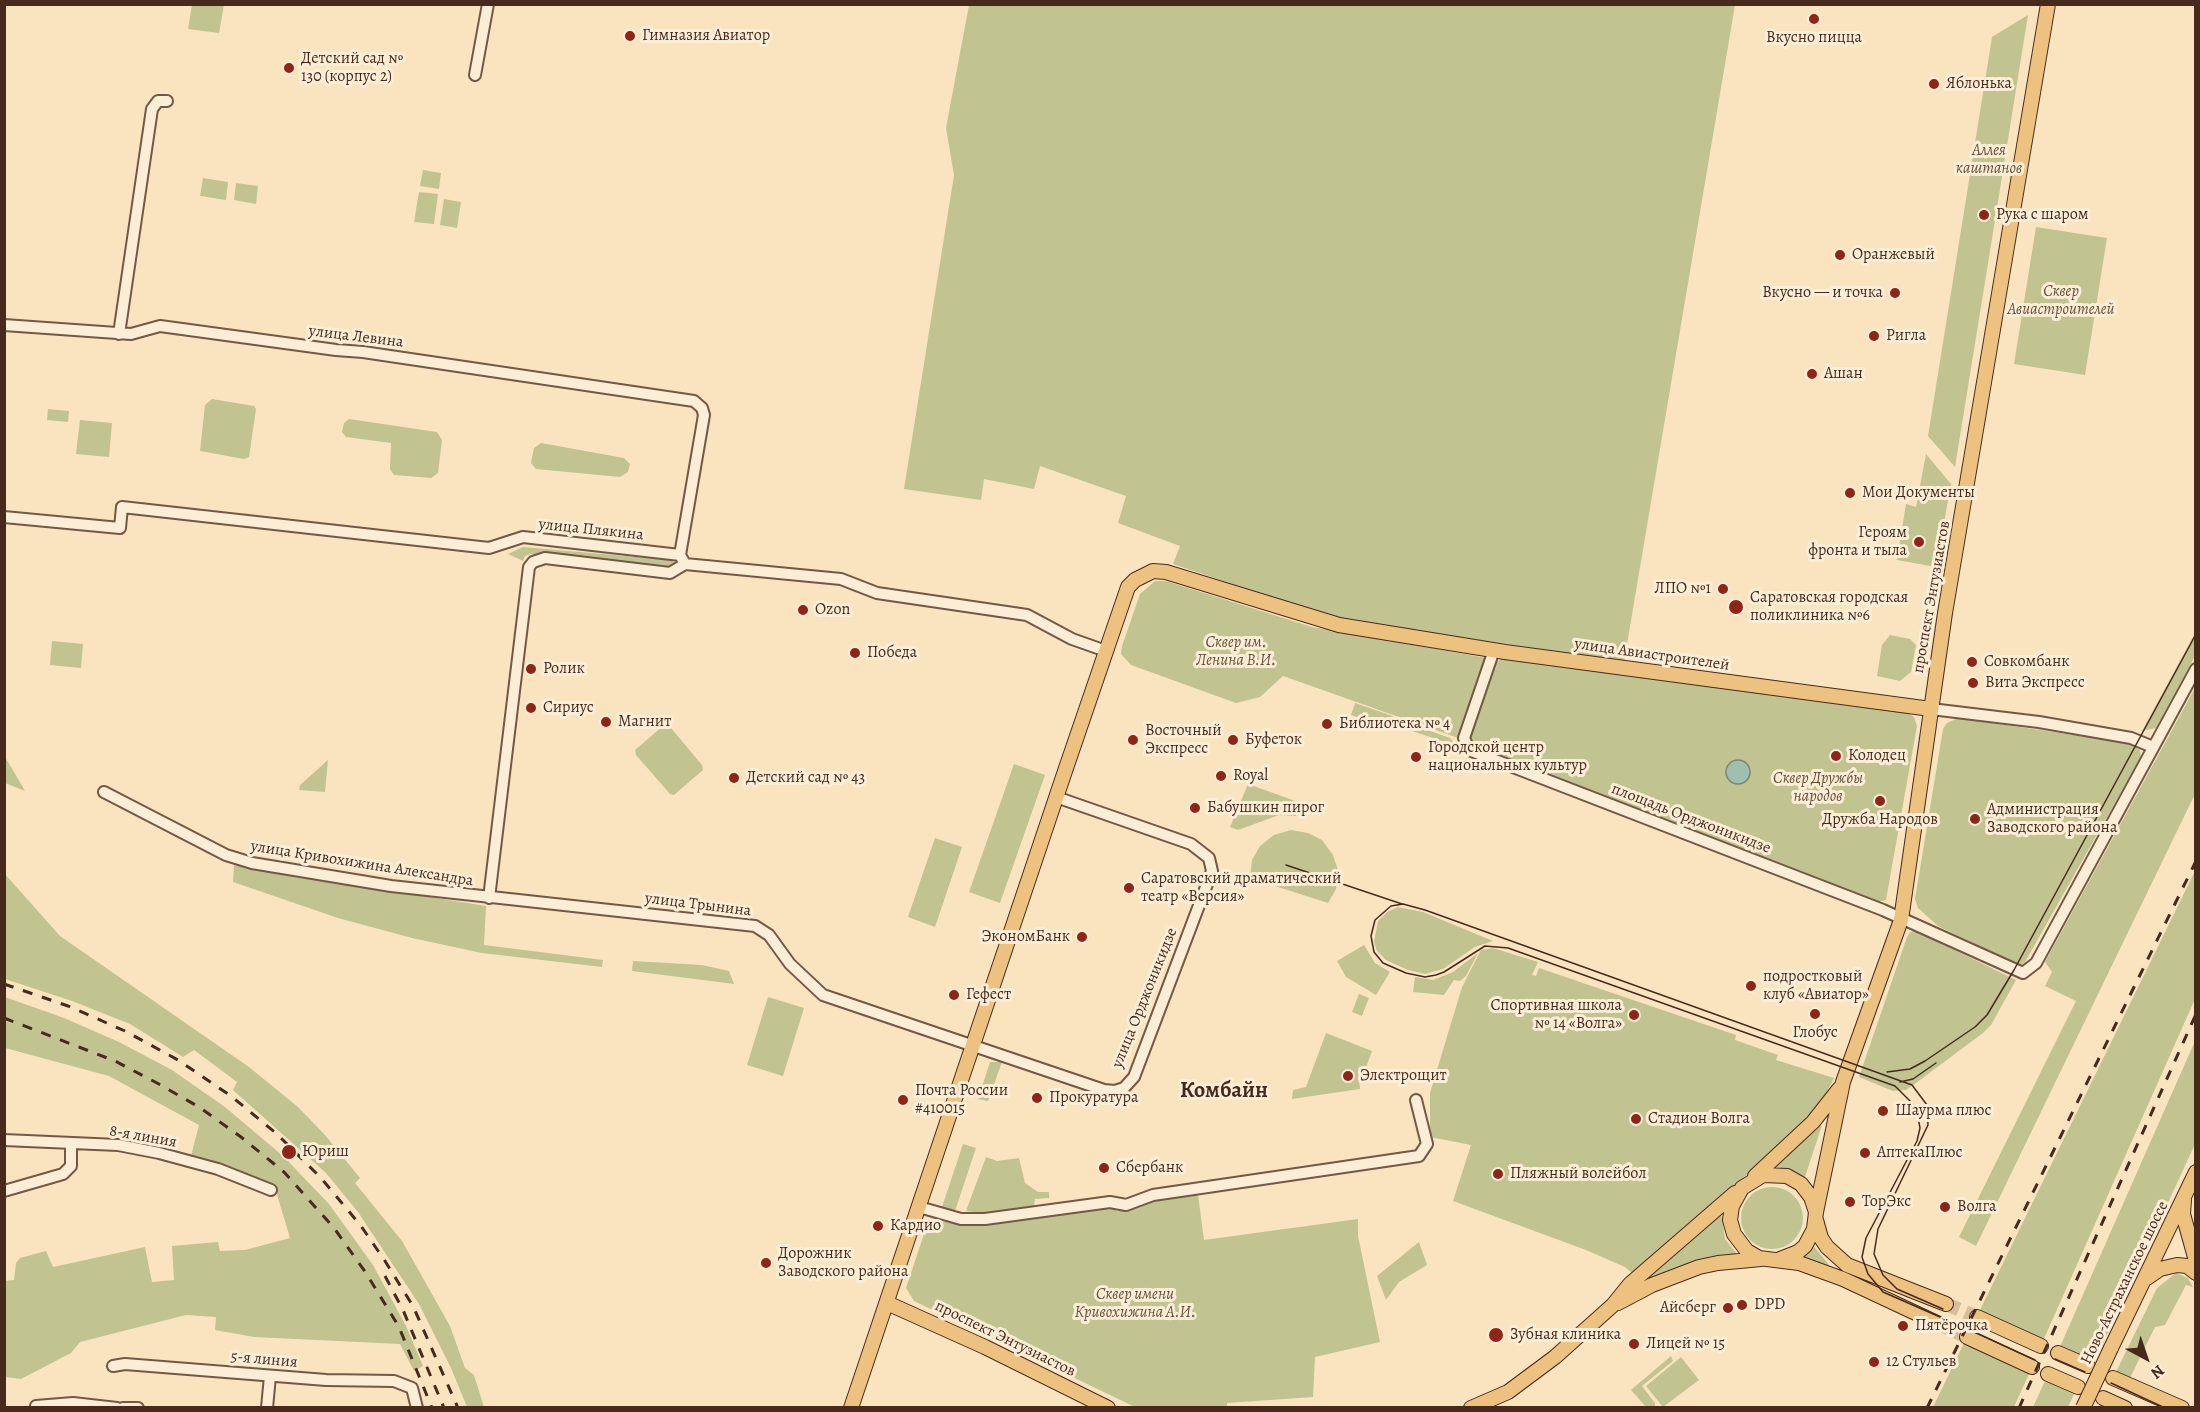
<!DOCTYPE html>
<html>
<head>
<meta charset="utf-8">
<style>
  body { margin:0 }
  #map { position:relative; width:2200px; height:1412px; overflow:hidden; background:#fae4c0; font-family:Alegreya,serif }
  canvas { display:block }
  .frame { position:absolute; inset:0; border:6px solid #482a1d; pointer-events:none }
  .north { position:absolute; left:2116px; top:1328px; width:60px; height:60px; -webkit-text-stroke:4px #fcedd6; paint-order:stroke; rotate:140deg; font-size:16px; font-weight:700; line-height:24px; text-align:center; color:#482a1d }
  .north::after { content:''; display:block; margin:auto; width:21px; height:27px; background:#482a1d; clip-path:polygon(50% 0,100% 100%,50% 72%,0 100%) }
</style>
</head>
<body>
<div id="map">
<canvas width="2200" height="1412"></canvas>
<div class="frame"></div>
<div class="north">N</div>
</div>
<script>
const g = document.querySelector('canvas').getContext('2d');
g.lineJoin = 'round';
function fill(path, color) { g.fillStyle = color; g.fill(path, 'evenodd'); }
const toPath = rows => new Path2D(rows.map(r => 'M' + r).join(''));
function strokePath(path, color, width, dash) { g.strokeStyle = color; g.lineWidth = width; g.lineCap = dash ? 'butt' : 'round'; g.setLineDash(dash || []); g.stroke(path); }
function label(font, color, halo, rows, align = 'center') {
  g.font = font + ' Alegreya,serif'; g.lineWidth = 6; g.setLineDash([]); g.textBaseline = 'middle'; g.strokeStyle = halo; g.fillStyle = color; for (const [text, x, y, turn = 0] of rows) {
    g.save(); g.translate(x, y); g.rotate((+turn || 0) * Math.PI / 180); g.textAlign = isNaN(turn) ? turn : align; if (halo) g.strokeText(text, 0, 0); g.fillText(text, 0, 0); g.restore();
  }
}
fill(toPath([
  [192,5,224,5,219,33,188,29],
  [969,5,1735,5,1624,662,1339,619,1318,613,1173,564,1180,546,1118,523,1126,496,1040,466,1034,489,984,479,981,500,904,489,954,175,946,128],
  [2028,15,1991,245,1955,467,1928,436,1992,37],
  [423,170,441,173,439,189,420,186],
  [203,178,228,182,226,200,200,196],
  [236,183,258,186,256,204,234,200],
  [419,192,438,194,434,224,414,222],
  [444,199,461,202,457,228,440,225],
  [2036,227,2107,238,2085,375,2014,364],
  [212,399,254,406,256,409,249,457,244,459,200,451,205,405],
  [48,409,69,411,68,422,47,420],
  [349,419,437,432,442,440,438,473,431,478,394,475,390,469,391,443,346,437,342,432,344,423],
  [80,420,112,423,109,457,76,454],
  [541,443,624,458,630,464,628,472,620,477,536,469,531,463,534,448],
  [1926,454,1951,484,1936,567,1897,560,1906,504,1916,507],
  [523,547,671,560,675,564,668,568,531,554,525,556,523,561,508,554],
  [1155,581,1166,581,1312,627,1487,658,1461,739,1283,676,1260,697,1236,703,1131,665,1121,654,1122,646,1140,594],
  [2195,633,2195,656,2156,728,2142,731],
  [1890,635,1910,639,1916,645,1911,672,1900,681,1877,676,1882,645],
  [52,641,83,644,81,668,50,665],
  [1504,657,1908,713,1914,717,1917,726,1886,900,1873,903,1473,746,1468,735,1492,665],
  [2195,688,2195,794,1976,1246,1959,1237,2076,1001,2045,986,2052,972,2045,962],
  [1355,703,1393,716,1389,728,1351,715],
  [1958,718,2128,743,2140,750,2141,757,2025,962,2020,966,1938,926,1918,908,1915,899,1943,729,1947,723],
  [1413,725,1450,738,1457,746,1406,729],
  [663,726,671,728,702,765,703,770,674,795,670,794,636,755,635,750],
  [5,757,14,772,25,791,5,783],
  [328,760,325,792,299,790,300,785],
  [1014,764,1045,775,1000,903,969,892],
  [1248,784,1301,803,1296,816,1279,815,1238,830,1230,827],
  [1291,830,1308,833,1322,840,1333,855,1338,870,1336,889,1328,903,1250,878,1252,860,1260,846,1274,835],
  [935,838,962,847,935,927,908,917],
  [234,865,486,906,484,945,603,960,602,967,482,953,412,938,338,918,233,882],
  [2195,871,2195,999,2043,1341,1979,1312],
  [4,873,60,936,249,1067,298,1107,325,1135,360,1178,355,1183,402,1241,450,1326,465,1368,474,1375,484,1407,467,1407,451,1368,419,1304,358,1212,326,1173,233,1090,237,1082,194,1050,183,1057,130,1024,72,1001,5,979],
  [1398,907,1423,912,1493,941,1475,947,1443,969,1425,974,1408,970,1386,960,1377,951,1374,942,1378,921,1387,912],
  [1916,931,2016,980,1991,1025,1983,1033,1916,1083,1906,1090,1893,1091,1859,1077,1907,937,1910,932],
  [1364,945,1375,963,1390,972,1376,995,1346,977,1337,961],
  [1493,948,1538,962,1532,975,1536,976,1539,968,1736,1035,1735,1040,1778,1055,1776,1060,1834,1078,1823,1100,1795,1133,1633,1274,1625,1267,1586,1250,1453,1201,1471,1145,1430,1137,1430,1093,1462,987,1481,950],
  [1478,953,1466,976,1460,981,1454,980,1444,995,1413,992,1415,977,1433,980,1453,972],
  [633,961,702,965,729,971,734,984,632,971],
  [1359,994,1369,998,1362,1016,1352,1012],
  [5,997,64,1018,119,1042,172,1070,225,1107,283,1156,329,1204,373,1265,406,1326,423,1366,414,1371,400,1344,254,1337,215,1330,216,1317,186,1315,80,1342,71,1353,21,1379,5,1377,4,1281,14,1280,16,1263,20,1258,46,1251,53,1267,145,1247,152,1282,174,1280,172,1246,218,1242,220,1251,245,1250,290,1238,275,1188,220,1163,191,1156,199,1125,109,1076,5,1048],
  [768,997,804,1008,783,1076,747,1065],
  [1326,1033,1372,1051,1364,1073,1358,1071,1360,1089,1292,1099,1293,1090,1306,1087],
  [2195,1041,2195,1144,2103,1344,2099,1343,2090,1361,2059,1349],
  [990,1062,1002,1062,988,1101,978,1099],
  [1822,1125,1804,1180,1790,1171,1772,1168],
  [963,1144,976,1148,955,1211,942,1207],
  [986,1157,997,1161,1019,1158,1025,1183,1038,1192,1049,1192,1049,1198,1035,1199,1034,1206,982,1213,966,1211],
  '1741 1218a31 31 0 1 1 62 0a31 31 0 1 1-62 0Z',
  [1198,1195,1204,1240,1358,1219,1358,1236,1380,1342,1315,1357,1313,1397,1227,1403,1227,1407,1135,1407,914,1301,906,1288,927,1225,931,1221,979,1224,1110,1205,1117,1211,1127,1210,1138,1208,1144,1202],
  [1721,1213,1725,1239,1737,1254,1718,1257,1634,1287],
  [1419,1242,1427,1265,1399,1282,1386,1300,1377,1276],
  [1812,1244,1830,1266,1800,1258],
  [2176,1273,2188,1278,2193,1287,2186,1285,2165,1325,2155,1327,2130,1378,2116,1372,2157,1288],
  [1964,1343,2029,1374,2014,1407,1933,1407],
  [1671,1356,1673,1361,1642,1386,1655,1403,1655,1407,1646,1407,1631,1390],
  [1681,1357,1699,1380,1663,1407,1646,1386],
  [2045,1381,2074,1394,2068,1407,2033,1407]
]), '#c1c390');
const water = toPath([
  '1726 772a12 12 0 1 1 24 0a12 12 0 1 1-24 0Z'
]);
fill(water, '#9fbfaf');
strokePath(water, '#7c8375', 1.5);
strokePath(toPath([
  [1946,1304,1977,1317],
  [1937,1323,1967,1337]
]), '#d6bf9f', 14, [14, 7]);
const minor = toPath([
  [475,75,488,4],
  [4,325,131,334,160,326,336,350,363,352,694,401,702,408,704,415,680,555],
  [119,334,152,109,158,101,167,101],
  [4,517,120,528,122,507,489,548,523,537,680,555,685,564,841,579,877,593,1027,615,1072,639,1106,651],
  [1494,650,1464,738,1469,750,1883,910,2023,973,2036,963,2196,669],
  [1931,709,2039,722,2131,738,2153,747],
  [104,792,226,855,252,863,391,886,755,926,769,935,790,964,823,995,1104,1090,1115,1091,1124,1088,1134,1077,1212,871,1209,858,1191,844,1056,797],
  [489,898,529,567,533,562,545,558,670,573,685,564],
  [4,1140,118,1145,159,1153,218,1169,271,1190],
  [4,1191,63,1174,71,1166,71,1143],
  [919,1207,961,1219,985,1219,1110,1202,1126,1205,1153,1195,1419,1156,1427,1144,1416,1100],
  [113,1366,125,1364,326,1380,394,1381,412,1388,417,1408],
  [36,1406,73,1403,117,1408],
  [123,1408,138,1408],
  [267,1408,270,1376]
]);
const major = toPath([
  [1755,1176,1813,1122,1839,1089],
  [2184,1200,2183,1214,2196,1261],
  [1816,1212,1843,1082,1901,920,1945,613,2048,4],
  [1816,1220,1821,1238,1827,1247,1847,1265,1946,1304],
  [1780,1259,1798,1252,1805,1246,1814,1229,1816,1212,1811,1197,1801,1184,1787,1176,1763,1175,1742,1188,1732,1206,1730,1220,1734,1234,1747,1251,1759,1258,1799,1263,1843,1279,1937,1323],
  [2147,1278,2160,1269,2177,1265,2187,1266,2196,1273],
  [887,1303,985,1347,1108,1408],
  [1618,1303,1652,1285,1699,1267,1718,1263,1761,1259],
  [1977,1317,2041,1346],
  [1967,1337,2032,1367],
  [2111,1348,2196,1172],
  [2058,1353,2088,1366],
  [2048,1374,2078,1387],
  [2113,1378,2182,1408],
  [2103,1398,2125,1408],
  [851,1408,1064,774,1128,587,1135,580,1153,571,1166,572,1339,625,1505,652,1931,709],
  [1471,1408,1508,1392,1555,1357,1613,1305,1630,1284,1735,1193]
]);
strokePath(minor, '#745846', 14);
strokePath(major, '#482a1d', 16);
strokePath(minor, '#fcedd6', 10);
strokePath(major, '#edc280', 14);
strokePath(toPath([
  [1286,865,1402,904],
  [1887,1072,1910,1069,1925,1061,1975,1027,1987,1015,2014,970,2196,634],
  [1900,1082,1913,1079,1936,1063],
  [1940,1317,1883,1292,1868,1274,1862,1257,1866,1238,1917,1141,1920,1128,1916,1107,1895,1086,1508,948,1485,946,1444,972,1436,975,1425,977,1406,973,1383,963,1374,952,1371,936,1375,920,1391,906,1403,904,1425,910,1912,1085,1927,1105,1928,1125,1878,1229,1874,1254,1883,1275,1897,1289,1943,1309],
  [1970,1330,2035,1360],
  [2055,1359,2085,1372],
  [2111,1383,2165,1408]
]), '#482a1d', 1.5);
strokePath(toPath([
  [4,984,68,1006,125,1031,178,1060,231,1096,277,1134,321,1178,361,1226,385,1261,413,1306,458,1408],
  [4,1018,115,1061,157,1083,199,1107,241,1137,284,1172,334,1228,366,1273,399,1327,432,1408],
  [385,1276,403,1310,444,1408],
  [1927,1408,2196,861],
  [2019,1408,2196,1014]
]), '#482a1d', 3, [10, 10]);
const majorBridge = toPath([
  [2083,1408,2111,1348]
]);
strokePath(majorBridge, '#482a1d', 16, []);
strokePath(majorBridge, '#edc280', 14);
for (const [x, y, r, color] of [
  [1814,19,6,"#8f2418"],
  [630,36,6,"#8f2418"],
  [289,68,6,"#8f2418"],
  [1934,84,6,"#8f2418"],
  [1984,215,6,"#8f2418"],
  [1840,255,6,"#8f2418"],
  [1895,293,6,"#8f2418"],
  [1874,336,6,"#8f2418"],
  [1812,374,6,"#8f2418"],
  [1850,493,6,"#8f2418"],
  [1919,542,6,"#8f2418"],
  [1723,589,6,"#8f2418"],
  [1736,607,8,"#8f2418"],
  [803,610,6,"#8f2418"],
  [855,653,6,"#8f2418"],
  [1972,662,6,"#8f2418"],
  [531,669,6,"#8f2418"],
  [1973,683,6,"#8f2418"],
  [531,708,6,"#8f2418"],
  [606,722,6,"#8f2418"],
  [1327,724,6,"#8f2418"],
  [1133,740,6,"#8f2418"],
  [1233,740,6,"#8f2418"],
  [1836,756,6,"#8f2418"],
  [1416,757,6,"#8f2418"],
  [1221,776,6,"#8f2418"],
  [734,778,6,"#8f2418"],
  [1880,801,6,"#8f2418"],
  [1195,808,6,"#8f2418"],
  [1975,819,6,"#8f2418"],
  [1129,888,6,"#8f2418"],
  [1082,937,6,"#8f2418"],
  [1751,986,6,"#8f2418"],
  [954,995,6,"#8f2418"],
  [1815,1014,6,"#8f2418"],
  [1634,1015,6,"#8f2418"],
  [1348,1076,6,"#8f2418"],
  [1037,1098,6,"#8f2418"],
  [903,1100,6,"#8f2418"],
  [1883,1111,6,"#8f2418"],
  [1636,1119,6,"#8f2418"],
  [289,1152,8,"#8f2418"],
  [1865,1153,6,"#8f2418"],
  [1104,1168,6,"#8f2418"],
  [1498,1174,6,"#8f2418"],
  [1850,1202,6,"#8f2418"],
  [1945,1207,6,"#8f2418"],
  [878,1226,6,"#8f2418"],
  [766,1263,6,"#8f2418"],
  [1742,1305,6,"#8f2418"],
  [1728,1308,6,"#8f2418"],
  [1903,1326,6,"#8f2418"],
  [1496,1335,8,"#8f2418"],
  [1634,1344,6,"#8f2418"],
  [1874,1362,6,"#8f2418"]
]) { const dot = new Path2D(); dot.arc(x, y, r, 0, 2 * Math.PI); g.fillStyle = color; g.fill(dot); strokePath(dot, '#fcedd6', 2); }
label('16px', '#482a1d', '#fcedd6', [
  ["Гимназия Авиатор",642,36],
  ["Вкусно пицца",1814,38,"center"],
  ["Детский сад №",301,59],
  ["130 (корпус 2)",301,77],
  ["Яблонька",1946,84],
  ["Рука с шаром",1996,215],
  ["Оранжевый",1852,255],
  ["Вкусно — и точка",1883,293,"right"],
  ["Ригла",1886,336],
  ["Ашан",1824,374],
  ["Мои Документы",1862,493],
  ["Героям",1907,533,"right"],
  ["фронта и тыла",1907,551,"right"],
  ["ЛПО №1",1711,589,"right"],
  ["Саратовская городская",1750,598],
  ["поликлиника №6",1750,616],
  ["Ozon",815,610],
  ["Победа",867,653],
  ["Совкомбанк",1984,662],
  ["Ролик",543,669],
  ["Вита Экспресс",1985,683],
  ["Сириус",543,708],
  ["Магнит",618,722],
  ["Библиотека № 4",1339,724],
  ["Восточный",1145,731],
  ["Экспресс",1145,749],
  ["Буфеток",1245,740],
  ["Городской центр",1428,748],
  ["национальных культур",1428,766],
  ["Колодец",1848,756],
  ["Royal",1233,776],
  ["Детский сад № 43",746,778],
  ["Бабушкин пирог",1207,808],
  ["Администрация",1987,810],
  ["Заводского района",1987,828],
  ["Дружба Народов",1880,820,"center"],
  ["Саратовский драматический",1141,879],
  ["театр «Версия»",1141,897],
  ["ЭкономБанк",1070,937,"right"],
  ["подростковый",1763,977],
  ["клуб «Авиатор»",1763,995],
  ["Гефест",966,995],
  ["Спортивная школа",1622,1006,"right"],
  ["№ 14 «Волга»",1622,1024,"right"],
  ["Глобус",1815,1033,"center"],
  ["Электрощит",1360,1076],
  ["Почта России",915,1091],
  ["#410015",915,1109],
  ["Прокуратура",1049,1098],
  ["Шаурма плюс",1895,1111],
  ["Стадион Волга",1648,1119],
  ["Юриш",302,1152],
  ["АптекаПлюс",1877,1153],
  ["Сбербанк",1116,1168],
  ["Пляжный волейбол",1510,1174],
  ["ТорЭкс",1862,1202],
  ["Волга",1957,1207],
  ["Кардио",890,1226],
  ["Дорожник",778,1254],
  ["Заводского района",778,1272],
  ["DPD",1754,1305],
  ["Айсберг",1716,1308,"right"],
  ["Пятёрочка",1915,1326],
  ["Зубная клиника",1510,1335],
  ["Лицей № 15",1646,1344],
  ["12 Стульев",1886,1362]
], 'left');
label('italic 16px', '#66503a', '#fcedd6', [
  ["Аллея",1989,151],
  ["каштанов",1989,169],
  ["Сквер",2061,292],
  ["Авиастроителей",2061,310],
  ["Сквер им.",1236,643],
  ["Ленина В.И.",1236,661],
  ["Сквер Дружбы",1818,779],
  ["народов",1818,797],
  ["Сквер имени",1135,1295],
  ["Кривохижина А.И.",1135,1313]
]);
label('16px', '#482a1d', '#fcedd6', [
  ["улица Левина",356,337,7],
  ["улица Плякина",591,530,6],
  ["проспект Энтузиастов",1932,597,-80],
  ["улица Авиастроителей",1652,655,8],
  ["площадь Орджоникидзе",1691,819,21],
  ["улица Кривохижина Александра",362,864,9],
  ["улица Трынина",698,905,7],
  ["улица Орджоникидзе",1145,998,-68],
  ["8-я линия",143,1137,10],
  ["Ново-Астраханское шоссе",2125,1283,-64],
  ["проспект Энтузиастов",1005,1339,26],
  ["5-я линия",264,1360,5]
]);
label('bold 22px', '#482a1d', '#fcedd6', [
  ["Комбайн",1224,1092]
]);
</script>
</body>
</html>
